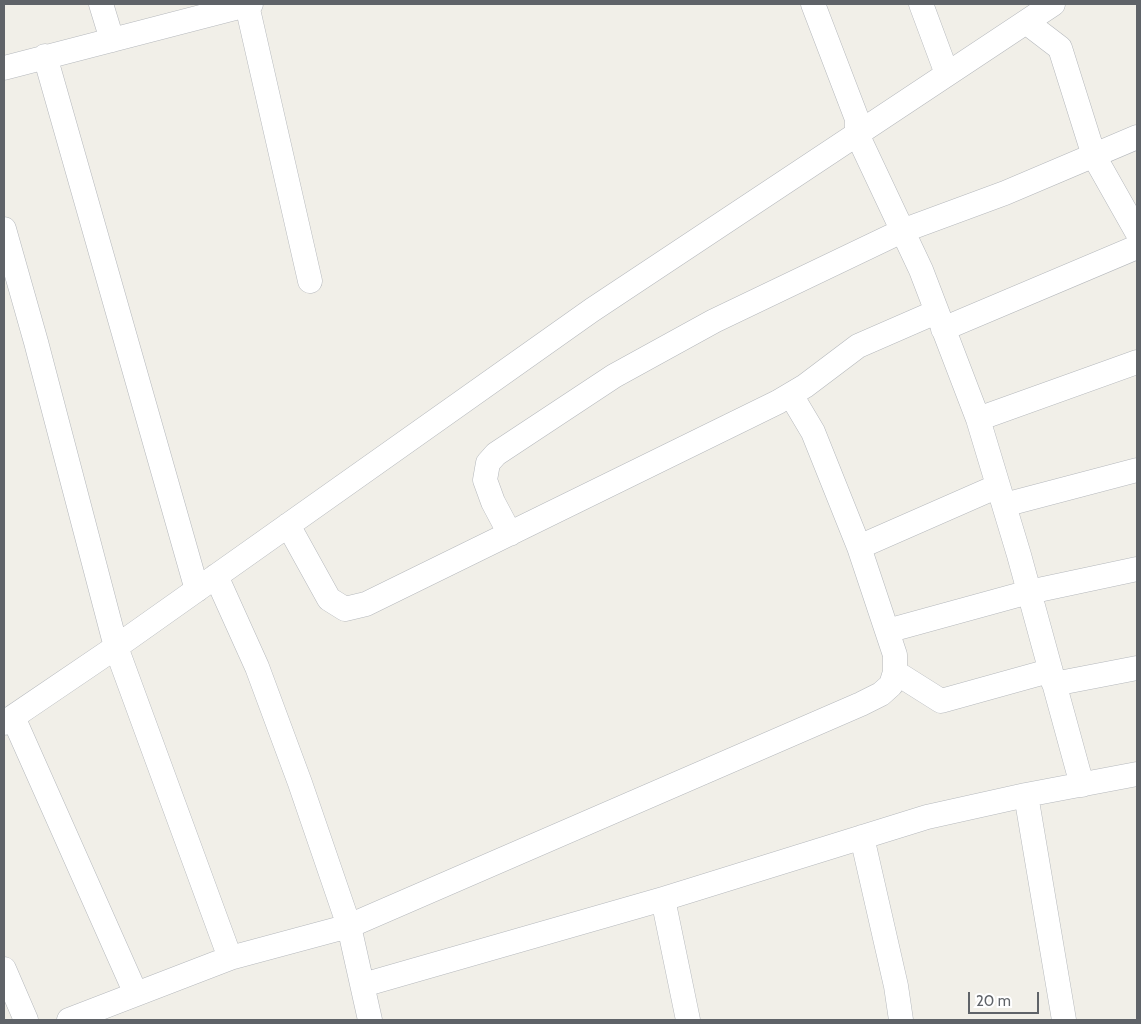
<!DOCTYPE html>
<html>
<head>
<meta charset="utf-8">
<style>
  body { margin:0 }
  #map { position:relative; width:1141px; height:1024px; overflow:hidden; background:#f1efe8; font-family:Cabin,sans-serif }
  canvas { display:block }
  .frame { position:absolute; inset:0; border:5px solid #5f6368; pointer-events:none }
  .scale { position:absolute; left:968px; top:992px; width:71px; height:22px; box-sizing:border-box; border:2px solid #5f6368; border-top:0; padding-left:6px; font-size:15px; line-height:18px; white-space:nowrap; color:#5f6368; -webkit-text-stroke:4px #fff; paint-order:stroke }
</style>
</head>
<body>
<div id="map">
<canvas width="1141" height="1024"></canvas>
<div class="frame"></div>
<div class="scale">20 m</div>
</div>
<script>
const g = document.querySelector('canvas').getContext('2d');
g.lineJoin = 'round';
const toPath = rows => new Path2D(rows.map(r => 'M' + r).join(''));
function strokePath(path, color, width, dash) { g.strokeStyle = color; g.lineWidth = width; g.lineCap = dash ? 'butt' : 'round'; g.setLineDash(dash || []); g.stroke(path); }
const minor = toPath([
  [101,4,112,40],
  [813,4,857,119,857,134,921,270,978,419,1019,555,1082,785],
  [921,4,947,74],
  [247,5,310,281],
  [1026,22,1060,48,1094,156,1137,232],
  [45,56,197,590],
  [4,68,251,4],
  [4,229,36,342,116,647,230,958],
  [943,329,1137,247],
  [978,419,1137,362],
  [1004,505,1137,470],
  [288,525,329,599,345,609,366,604,778,402,805,386,858,346,936,312],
  [510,534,493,502,485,480,488,463,496,454,614,376,714,321,902,231,1005,193,1137,137],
  [859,547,998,486],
  [216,576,257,667,300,783,349,926,370,1020],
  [887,631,1029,592,1137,569],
  [895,672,941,701,1049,671,1054,684,1137,668],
  [13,717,136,994],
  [4,723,116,647,592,310,1053,4],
  [1026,795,1064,1020],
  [862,837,896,986,901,1020],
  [663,899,688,1020],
  [4,969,26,1020],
  [363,985,663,899,927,817,1026,795,1137,774],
  [69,1020,230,958,349,926,861,704,881,694,891,685,895,672,895,655,859,547,813,432,791,395]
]);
strokePath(minor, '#b5b8bc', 25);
strokePath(minor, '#fff', 24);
</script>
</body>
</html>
